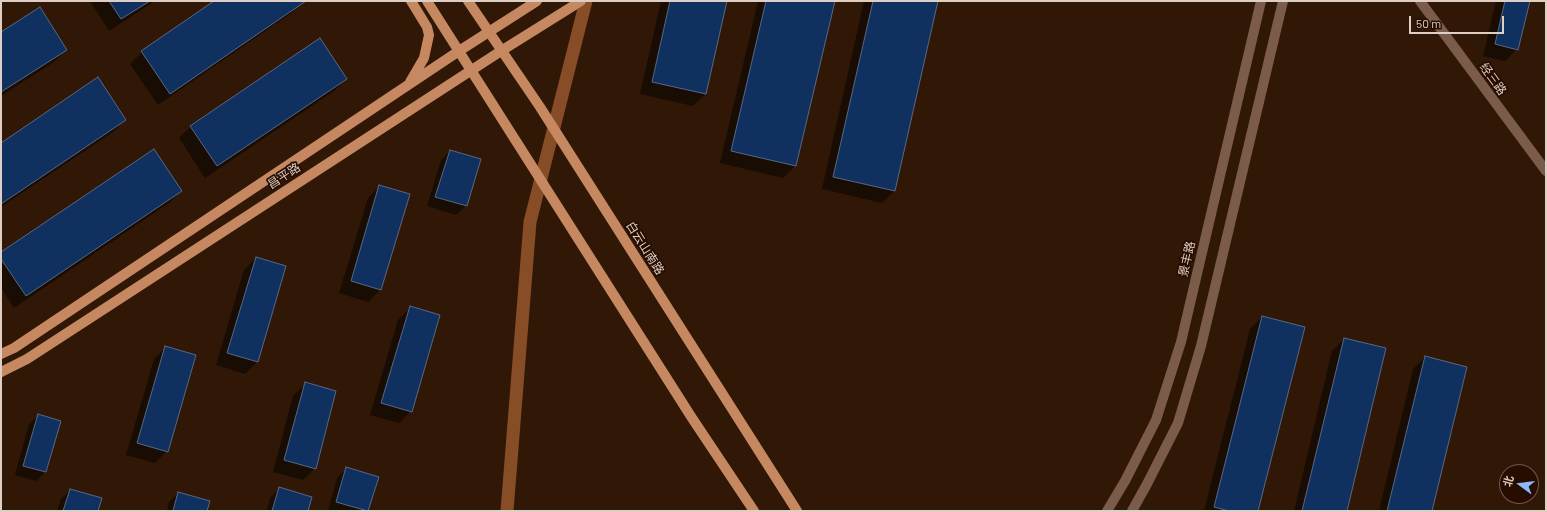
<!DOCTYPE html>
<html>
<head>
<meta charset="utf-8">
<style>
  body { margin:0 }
  #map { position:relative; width:1547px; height:512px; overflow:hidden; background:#301706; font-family:Barlow,"Noto Sans SC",sans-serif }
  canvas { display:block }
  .frame { position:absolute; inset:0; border:2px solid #dfcec3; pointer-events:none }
  .north { position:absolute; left:1499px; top:464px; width:40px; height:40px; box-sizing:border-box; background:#260d00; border:1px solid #705a4e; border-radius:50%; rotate:285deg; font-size:11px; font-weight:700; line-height:16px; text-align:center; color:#dfcec3 }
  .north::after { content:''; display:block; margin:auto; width:14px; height:18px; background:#8db9fc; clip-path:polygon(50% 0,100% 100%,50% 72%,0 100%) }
  .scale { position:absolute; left:1409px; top:16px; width:95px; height:18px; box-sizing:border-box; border:2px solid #dfcec3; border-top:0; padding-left:5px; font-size:12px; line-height:14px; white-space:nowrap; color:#dfcec3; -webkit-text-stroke:3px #260d00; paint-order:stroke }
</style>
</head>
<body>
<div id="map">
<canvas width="1547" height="512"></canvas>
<div class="frame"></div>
<div class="north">北</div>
<div class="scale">50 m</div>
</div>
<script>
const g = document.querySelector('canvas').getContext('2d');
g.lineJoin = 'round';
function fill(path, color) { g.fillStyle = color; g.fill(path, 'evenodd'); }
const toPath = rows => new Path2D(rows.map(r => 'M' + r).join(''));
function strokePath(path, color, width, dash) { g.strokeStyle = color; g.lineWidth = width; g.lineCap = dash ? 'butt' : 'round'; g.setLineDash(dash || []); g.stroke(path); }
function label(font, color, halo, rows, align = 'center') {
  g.font = font + ' Barlow,"Noto Sans SC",sans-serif'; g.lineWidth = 3.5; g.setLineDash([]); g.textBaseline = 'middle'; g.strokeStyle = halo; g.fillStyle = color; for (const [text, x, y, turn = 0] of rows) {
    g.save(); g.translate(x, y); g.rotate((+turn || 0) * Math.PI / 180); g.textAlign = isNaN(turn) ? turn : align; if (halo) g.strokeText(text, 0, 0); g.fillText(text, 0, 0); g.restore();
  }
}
fill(toPath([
  [90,1,155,1,109,31],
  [216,1,301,1,302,2,290,14,158,105,130,64,142,52],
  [661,1,726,1,705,94,693,106,640,94],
  [758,1,834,1,795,166,783,178,720,163],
  [864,1,937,1,894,191,882,203,822,189],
  [1496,1,1529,1,1517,49,1505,61,1483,56],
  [1,33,66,50,54,62,1,96],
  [346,79,334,91,205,178,179,138,191,126],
  [125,120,113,132,1,207,1,144],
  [450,151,479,160,466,206,456,215,427,206,441,160],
  [380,186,380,290,368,302,339,293,368,198],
  [181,191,169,203,14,308,1,288,1,253],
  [256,258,257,362,245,374,216,365,244,270],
  [410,308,411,411,399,423,370,415,398,320],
  [1262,317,1257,511,1204,511,1250,329],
  [1344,339,1345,511,1294,511,1332,351],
  [166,347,167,451,155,463,126,455,154,359],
  [1425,357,1431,511,1379,511,1413,369],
  [305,384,315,468,303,480,273,472,293,396],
  [39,415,45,472,36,481,15,475,29,424],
  [347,468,377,477,367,511,328,511,337,478],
  [280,488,307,511,267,511,270,498],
  [70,490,97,511,57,511,61,499],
  [178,493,206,511,167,511,169,502]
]), '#0007');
strokePath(toPath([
  [507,511,530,222,586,1]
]), '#864d26', 13);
const building = toPath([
  [109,1,150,1,121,19,109,1],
  [214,1,306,1,170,94,141,51,214,1],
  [670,1,727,1,706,94,652,82,670,1],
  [766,1,835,1,796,166,731,151,766,1],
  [873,1,938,1,895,191,833,177,873,1],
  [1505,1,1530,1,1518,50,1495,44,1505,1],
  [40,7,67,50,1,92,1,32,40,7],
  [320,38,347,79,217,166,190,126,320,38],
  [98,77,126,120,1,204,1,143,98,77],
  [154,149,182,191,26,296,1,259,1,252,154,149],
  [450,150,481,159,467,206,435,197,450,150],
  [379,185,410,194,381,290,351,281,379,185],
  [256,257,286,266,258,362,227,353,256,257],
  [410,306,440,315,412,412,381,403,410,306],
  [1262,316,1305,327,1258,511,1229,511,1214,507,1262,316],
  [1344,338,1386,348,1347,511,1302,511,1344,338],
  [165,346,196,355,168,452,137,443,165,346],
  [1425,356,1467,367,1432,511,1387,511,1425,356],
  [305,382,336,391,316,469,284,460,305,382],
  [38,414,61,421,46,472,23,466,38,414],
  [346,467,379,477,368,511,336,502,346,467],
  [279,487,312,497,308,511,272,511,279,487],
  [70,489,102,498,98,511,63,511,70,489],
  [178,492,210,501,207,511,173,511,178,492]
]);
fill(building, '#103060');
strokePath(building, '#576985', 1);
strokePath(toPath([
  [1420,1,1546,171],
  [1107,511,1125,481,1156,420,1181,342,1261,1],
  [1132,511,1147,484,1178,423,1201,346,1283,1]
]), '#7b5c4a', 10);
strokePath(toPath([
  [427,1,692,418,754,511],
  [468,1,540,107,797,511],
  [410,82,424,58,429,35,427,27,411,1],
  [1,354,14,348,459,51,537,1],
  [1,372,27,359,501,51,581,1]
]), '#c68861', 10);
label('12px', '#dfcec3', '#260d00', [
  ["经三路",1493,79,54],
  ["昌平路",284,176,-33],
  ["白云山南路",645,248,58],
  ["景丰路",1187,259,-77]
]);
</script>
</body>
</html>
